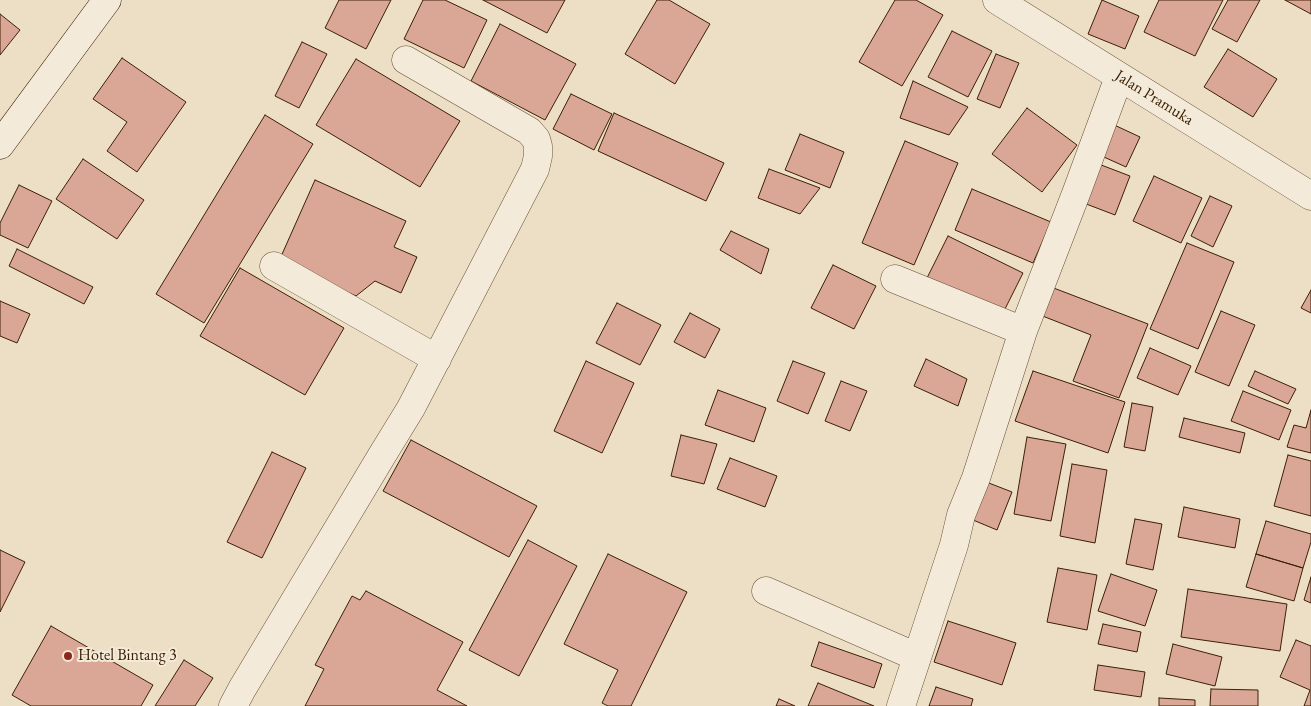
<!DOCTYPE html>
<html>
<head>
<meta charset="utf-8">
<style>
  body { margin:0 }
  canvas { display:block; background:#eddfc5 }
</style>
</head>
<body>
<canvas width="1311" height="706"></canvas>
<script>
const g = document.querySelector('canvas').getContext('2d');
g.lineJoin = 'round';
function fill(path, color) { g.fillStyle = color; g.fill(path, 'evenodd'); }
const toPath = rows => new Path2D(rows.map(r => 'M' + r).join(''));
function strokePath(path, color, width, dash) { g.strokeStyle = color; g.lineWidth = width; g.lineCap = dash ? 'butt' : 'round'; g.setLineDash(dash || []); g.stroke(path); }
function label(font, color, halo, rows, align = 'center') {
  g.font = font + ' "EB Garamond",serif'; g.lineWidth = 4; g.setLineDash([]); g.textBaseline = 'middle'; g.strokeStyle = halo; g.fillStyle = color; for (const [text, x, y, turn = 0] of rows) {
    g.save(); g.translate(x, y); g.rotate((+turn || 0) * Math.PI / 180); g.textAlign = isNaN(turn) ? turn : align; if (halo) g.strokeText(text, 0, 0); g.fillText(text, 0, 0); g.restore();
  }
}
const building = toPath([
  [339,0,391,0,366,49,325,28,339,0],
  [423,0,445,0,487,20,464,68,404,39,423,0],
  [483,0,565,0,547,33,483,0],
  [657,0,669,0,710,24,675,84,625,54,657,0],
  [895,0,916,0,943,15,902,86,859,62,895,0],
  [1102,0,1139,16,1125,49,1088,34,1102,0],
  [1159,0,1223,0,1195,56,1144,32,1159,0],
  [1228,0,1260,0,1237,42,1212,29,1228,0],
  [1285,0,1311,0,1311,14,1285,0],
  [0,14,20,30,0,55,0,14],
  [500,24,576,64,545,120,471,81,500,24],
  [952,31,992,51,968,97,928,77,952,31],
  [302,42,327,54,299,108,275,96,302,42],
  [1228,49,1277,79,1253,117,1204,87,1228,49],
  [996,54,1019,63,1000,108,977,99,996,54],
  [122,58,186,102,137,172,107,151,127,122,93,99,122,58],
  [356,59,460,121,420,187,316,125,356,59],
  [913,81,968,107,949,135,900,118,913,81],
  [571,94,612,114,594,150,553,129,571,94],
  [1027,108,1077,145,1042,192,992,154,1027,108],
  [614,113,724,163,706,201,598,151,614,113],
  [265,115,313,144,204,323,156,294,265,115],
  [1110,123,1140,137,1126,167,1095,153,1110,123],
  [800,134,844,152,830,188,785,170,800,134],
  [905,141,958,163,914,265,862,243,905,141],
  [83,159,144,200,117,239,56,199,83,159],
  [1096,163,1130,176,1115,215,1081,202,1096,163],
  [769,169,820,188,800,214,758,198,769,169],
  [1154,176,1202,198,1181,243,1133,221,1154,176],
  [315,180,406,221,394,247,417,257,401,293,375,281,356,296,279,261,315,180],
  [19,185,52,201,28,248,0,235,0,223,19,185],
  [972,189,1051,222,1033,263,955,230,972,189],
  [1210,196,1232,206,1213,247,1191,236,1210,196],
  [731,231,769,249,761,274,720,250,731,231],
  [948,236,1023,273,1001,317,926,280,948,236],
  [1187,243,1234,262,1198,349,1150,329,1187,243],
  [17,249,93,287,84,304,9,266,17,249],
  [833,265,876,286,854,329,811,308,833,265],
  [240,268,344,328,305,395,200,336,240,268],
  [1051,287,1148,324,1119,398,1073,381,1091,335,1040,315,1051,287],
  [1311,290,1311,313,1301,308,1311,290],
  [0,301,30,314,17,343,0,336,0,301],
  [617,303,661,325,640,365,596,343,617,303],
  [1221,311,1255,325,1229,386,1195,372,1221,311],
  [690,313,720,329,705,358,674,342,690,313],
  [1150,348,1191,366,1178,395,1137,378,1150,348],
  [926,359,967,379,958,406,914,386,926,359],
  [586,361,634,383,602,453,554,431,586,361],
  [793,361,825,373,808,414,777,401,793,361],
  [1033,371,1125,402,1108,453,1015,421,1033,371],
  [1255,371,1296,389,1288,404,1248,386,1255,371],
  [841,381,867,391,850,431,825,421,841,381],
  [718,390,766,408,754,442,705,425,718,390],
  [1243,391,1291,410,1279,440,1231,421,1243,391],
  [1132,403,1153,407,1145,451,1124,447,1132,403],
  [1311,410,1311,453,1287,447,1294,425,1306,428,1311,410],
  [1184,418,1245,433,1240,453,1179,437,1184,418],
  [681,435,717,444,704,484,671,476,681,435],
  [1027,437,1066,444,1051,521,1014,514,1027,437],
  [411,440,537,506,509,557,383,491,411,440],
  [272,452,306,468,262,558,227,542,272,452],
  [1288,455,1311,461,1311,516,1274,506,1288,455],
  [730,458,777,476,765,507,717,489,730,458],
  [1072,464,1107,470,1095,543,1060,536,1072,464],
  [976,478,1012,492,997,530,961,515,976,478],
  [1184,507,1240,519,1235,548,1178,537,1184,507],
  [1135,519,1162,524,1153,570,1126,564,1135,519],
  [1266,521,1311,534,1311,542,1303,568,1256,554,1266,521],
  [528,540,577,566,519,676,469,650,528,540],
  [0,550,25,562,0,612,0,550],
  [608,554,687,592,631,706,608,706,602,703,618,670,564,644,608,554],
  [1256,554,1303,568,1294,601,1246,587,1256,554],
  [1058,568,1097,575,1087,630,1047,622,1058,568],
  [1111,574,1157,590,1145,626,1098,611,1111,574],
  [1311,577,1311,603,1304,600,1311,577],
  [1188,589,1287,604,1280,651,1181,637,1188,589],
  [366,591,463,642,437,690,467,706,305,706,324,669,315,665,352,596,360,600,366,591],
  [948,621,1016,643,1002,685,934,662,948,621],
  [1103,624,1141,632,1137,652,1098,644,1103,624],
  [51,626,153,685,141,706,31,706,12,695,51,626],
  [1296,640,1311,646,1311,706,1304,706,1310,690,1280,677,1296,640],
  [819,642,882,664,874,688,811,666,819,642],
  [1173,644,1222,657,1215,686,1166,674,1173,644],
  [184,660,213,678,195,706,155,706,184,660],
  [1098,665,1145,672,1141,697,1094,690,1098,665],
  [818,683,874,706,808,706,818,683],
  [936,687,973,699,971,706,929,706,936,687],
  [1211,689,1258,690,1258,706,1210,706,1211,689],
  [1159,698,1195,700,1195,706,1159,706,1159,698],
  [779,699,795,706,776,706,779,699]
]);
fill(building, '#daa695');
strokePath(building, '#3c2004', 1);
const street = toPath([
  [997,0,1311,196],
  [274,266,437,359],
  [895,279,1023,331],
  [766,591,917,657],
  [233,706,242,689,381,457,411,408,535,169,538,156,538,146,536,139,529,131,406,60],
  [901,706,954,545,961,515,976,478,1023,331,1077,191,1119,77]
]);
const secondary = toPath([
  [0,145,107,0]
]);
strokePath(street, '#685034', 29);
strokePath(secondary, '#3c2004', 29);
strokePath(street, '#f3ead9', 28);
strokePath(secondary, '#f3ead9', 28);
for (const [x, y, r, color] of [
  [68,656,5,"#8f2418"]
]) { const dot = new Path2D(); dot.arc(x, y, r, 0, 2 * Math.PI); g.fillStyle = color; g.fill(dot); strokePath(dot, '#f3ead9', 2); }
label('16px', '#3c2004', '#f3ead9', [
  ["Jalan Pramuka",1154,98,32]
]);
label('16px', '#3c2004', '#f3ead9', [
  ["Hotel Bintang 3",78,656]
], 'left');
</script>
</body>
</html>
